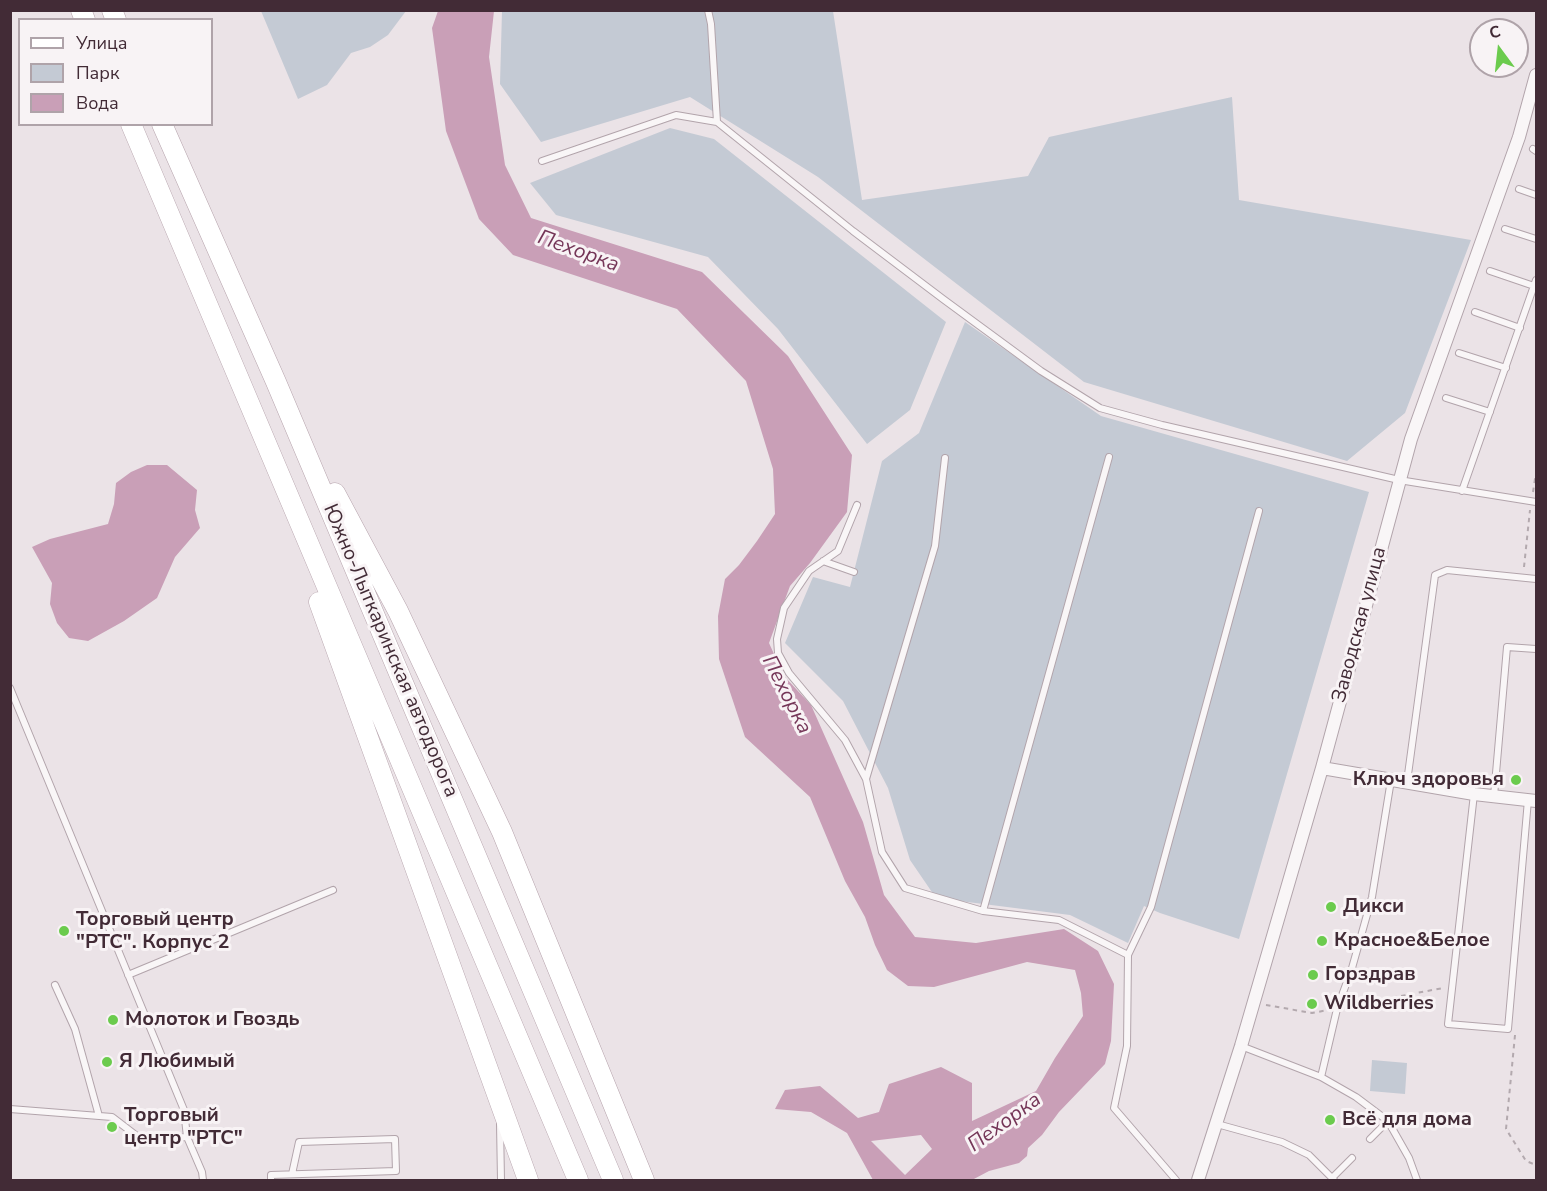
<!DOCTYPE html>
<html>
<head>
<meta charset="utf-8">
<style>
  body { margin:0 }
  #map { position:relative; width:1547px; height:1191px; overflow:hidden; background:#ebe3e7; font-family:"Nunito Sans",sans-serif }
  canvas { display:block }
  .frame { position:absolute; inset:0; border:12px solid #422b36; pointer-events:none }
  .legend { position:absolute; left:18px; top:18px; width:195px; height:108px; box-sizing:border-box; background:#f8f3f5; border:2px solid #afa3a9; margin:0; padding:8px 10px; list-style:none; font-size:18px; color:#422b36 }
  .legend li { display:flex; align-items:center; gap:12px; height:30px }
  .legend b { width:30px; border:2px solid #afa3a9 }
  .north { position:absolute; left:1469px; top:18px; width:60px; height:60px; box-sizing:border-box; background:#f8f3f5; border:2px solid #afa3a9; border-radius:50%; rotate:345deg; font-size:16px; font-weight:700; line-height:24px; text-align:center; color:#422b36 }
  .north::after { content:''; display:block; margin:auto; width:21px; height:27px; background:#6bcb4d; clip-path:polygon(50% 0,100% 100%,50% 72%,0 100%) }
</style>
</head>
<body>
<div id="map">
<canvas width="1547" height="1191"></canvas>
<div class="frame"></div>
<ul class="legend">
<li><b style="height:8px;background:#fff"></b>Улица</li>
<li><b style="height:16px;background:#c4cad4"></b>Парк</li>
<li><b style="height:16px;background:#c99fb7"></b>Вода</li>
</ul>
<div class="north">С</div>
</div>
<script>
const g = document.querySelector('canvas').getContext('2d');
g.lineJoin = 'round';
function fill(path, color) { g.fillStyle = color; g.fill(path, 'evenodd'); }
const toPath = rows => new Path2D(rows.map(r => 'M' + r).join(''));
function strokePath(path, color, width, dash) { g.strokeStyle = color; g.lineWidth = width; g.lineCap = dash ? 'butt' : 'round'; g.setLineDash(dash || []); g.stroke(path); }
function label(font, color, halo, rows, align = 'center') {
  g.font = font + ' "Nunito Sans",sans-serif'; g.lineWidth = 6; g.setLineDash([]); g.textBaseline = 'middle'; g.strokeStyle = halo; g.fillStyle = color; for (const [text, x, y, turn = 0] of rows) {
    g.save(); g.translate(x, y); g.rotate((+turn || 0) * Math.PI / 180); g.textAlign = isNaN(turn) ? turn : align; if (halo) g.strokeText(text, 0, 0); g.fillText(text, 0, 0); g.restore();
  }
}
fill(toPath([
  [261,11,406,11,388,35,370,47,351,53,327,85,298,99],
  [502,11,833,11,862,200,1028,176,1049,137,1232,97,1239,200,1471,240,1405,413,1347,461,1084,382,818,177,690,97,541,142,500,84],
  [670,128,714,139,946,322,910,410,867,444,778,329,708,257,556,215,530,183],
  [965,322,1101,416,1369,492,1239,939,1160,913,1144,906,1128,943,1070,915,936,898,910,860,888,788,843,701,785,643,813,577,850,587,882,461,919,433],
  [1372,1060,1407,1063,1405,1094,1370,1091]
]), '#c4cad4');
fill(toPath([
  [438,11,494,11,489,57,505,165,531,218,702,272,788,356,852,455,847,512,810,563,790,586,769,643,784,676,811,705,863,822,884,895,915,937,976,943,1064,929,1098,951,1114,984,1111,1041,1105,1064,1059,1112,1042,1135,1028,1148,1027,1156,1019,1163,989,1171,972,1180,873,1180,847,1133,811,1112,775,1109,785,1090,820,1086,858,1118,879,1112,889,1084,941,1067,972,1083,972,1121,1036,1091,1055,1058,1083,1016,1081,993,1075,970,1027,962,934,987,908,986,887,970,875,945,865,917,845,881,810,797,745,737,719,659,718,616,725,579,739,565,757,541,775,514,773,469,746,381,677,309,513,255,479,219,446,131,432,28],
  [921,1135,932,1149,905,1175,871,1141],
  [147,465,167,465,197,490,195,510,200,528,175,557,157,598,124,621,88,641,69,638,57,623,50,604,52,583,32,547,50,539,108,524,114,504,116,483,131,472]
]), '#c99fb7');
const service = toPath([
  [708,10,711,24,717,122],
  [1533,149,1536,151],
  [542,161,676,115,717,122,853,231,943,299,1041,371,1100,408,1162,425,1399,480,1536,502],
  [1519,189,1536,195],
  [1505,229,1536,239],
  [1490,271,1534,286],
  [1475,312,1520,328],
  [1459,353,1506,368],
  [1446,398,1490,412],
  [1109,457,983,911,1059,920,1128,955],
  [945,458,935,546,866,779,882,852,905,888,983,911],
  [1462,491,1536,280],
  [857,505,838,551,809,571,784,608,777,639,778,653,789,673,845,740,866,779],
  [823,561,854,572],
  [10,688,184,1110,187,1137,202,1172,203,1180],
  [1407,782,1435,575,1447,570,1536,579],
  [1474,794,1448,1024,1508,1029,1528,800],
  [1494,796,1507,647,1536,649],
  [128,975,333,890],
  [55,985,75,1029,99,1116],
  [1241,1046,1321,1077,1356,1097,1388,1121,1409,1158,1417,1180],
  [1321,1077,1337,1009,1352,968,1372,897,1391,780],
  [10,1109,112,1117,142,1140,187,1137],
  [500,1124,501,1180],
  [1217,1124,1282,1142,1309,1155,1334,1180],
  [1370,1139,1388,1121],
  [1332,1178,1352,1158],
  [271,1180,271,1175,396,1171,395,1139,299,1142,292,1174],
  [1176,1180,1114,1108,1127,1046,1128,955,1151,907,1259,511]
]);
const minor = toPath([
  [1322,768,1474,794,1536,801],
  [1198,1180,1241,1046,1322,768,1411,439,1519,137,1536,75]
]);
const primary = toPath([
  [81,10,85,20],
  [112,10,116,20],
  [131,124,578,1180],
  [162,124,276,382,613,1180],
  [335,493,398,611,502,832,644,1180],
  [319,602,528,1180]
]);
strokePath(service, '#b2a4ab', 8);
strokePath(minor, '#b2a4ab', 14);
strokePath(primary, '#b6a3ac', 21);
strokePath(toPath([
  [1533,492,1535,479,1536,479],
  [1524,567,1530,510],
  [1266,1005,1312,1013,1328,1010],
  [1348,1006,1443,988],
  [1515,1035,1506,1129,1526,1161,1536,1165]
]), '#b3a9ae', 2, [4.5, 4.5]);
strokePath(service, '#f9f6f7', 6);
strokePath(minor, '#f9f6f7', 12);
strokePath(primary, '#fff', 20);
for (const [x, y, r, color] of [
  [1516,780,6,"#6bcb4d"],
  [1331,907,6,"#6bcb4d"],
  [64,931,6,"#6bcb4d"],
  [1322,941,6,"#6bcb4d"],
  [1313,975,6,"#6bcb4d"],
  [1312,1004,6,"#6bcb4d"],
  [113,1020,6,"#6bcb4d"],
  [107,1062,6,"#6bcb4d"],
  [1330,1120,6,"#6bcb4d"],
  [112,1127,6,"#6bcb4d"]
]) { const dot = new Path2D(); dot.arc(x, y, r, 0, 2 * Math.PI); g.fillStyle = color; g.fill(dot); strokePath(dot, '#f8f3f5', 2); }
label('20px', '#422b36', '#f8f3f5', [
  ["Заводская улица",1360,625,-75],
  ["Южно-Лыткаринская автодорога",390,651,67]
]);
label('bold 20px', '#422b36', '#f8f3f5', [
  ["Ключ здоровья",1504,780,"right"],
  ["Дикси",1343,907],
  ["Торговый центр",76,920],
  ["\"РТС\". Корпус 2",76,943],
  ["Красное&Белое",1334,941],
  ["Горздрав",1325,975],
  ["Wildberries",1324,1004],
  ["Молоток и Гвоздь",125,1020],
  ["Я Любимый",119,1062],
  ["Торговый",124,1116],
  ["центр \"РТС\"",124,1139],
  ["Всё для дома",1342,1120]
], 'left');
label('italic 21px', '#753658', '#f8f3f5', [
  ["Пехорка",578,252,20],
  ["Пехорка",786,695,63],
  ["Пехорка",1005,1123,-36]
]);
</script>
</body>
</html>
